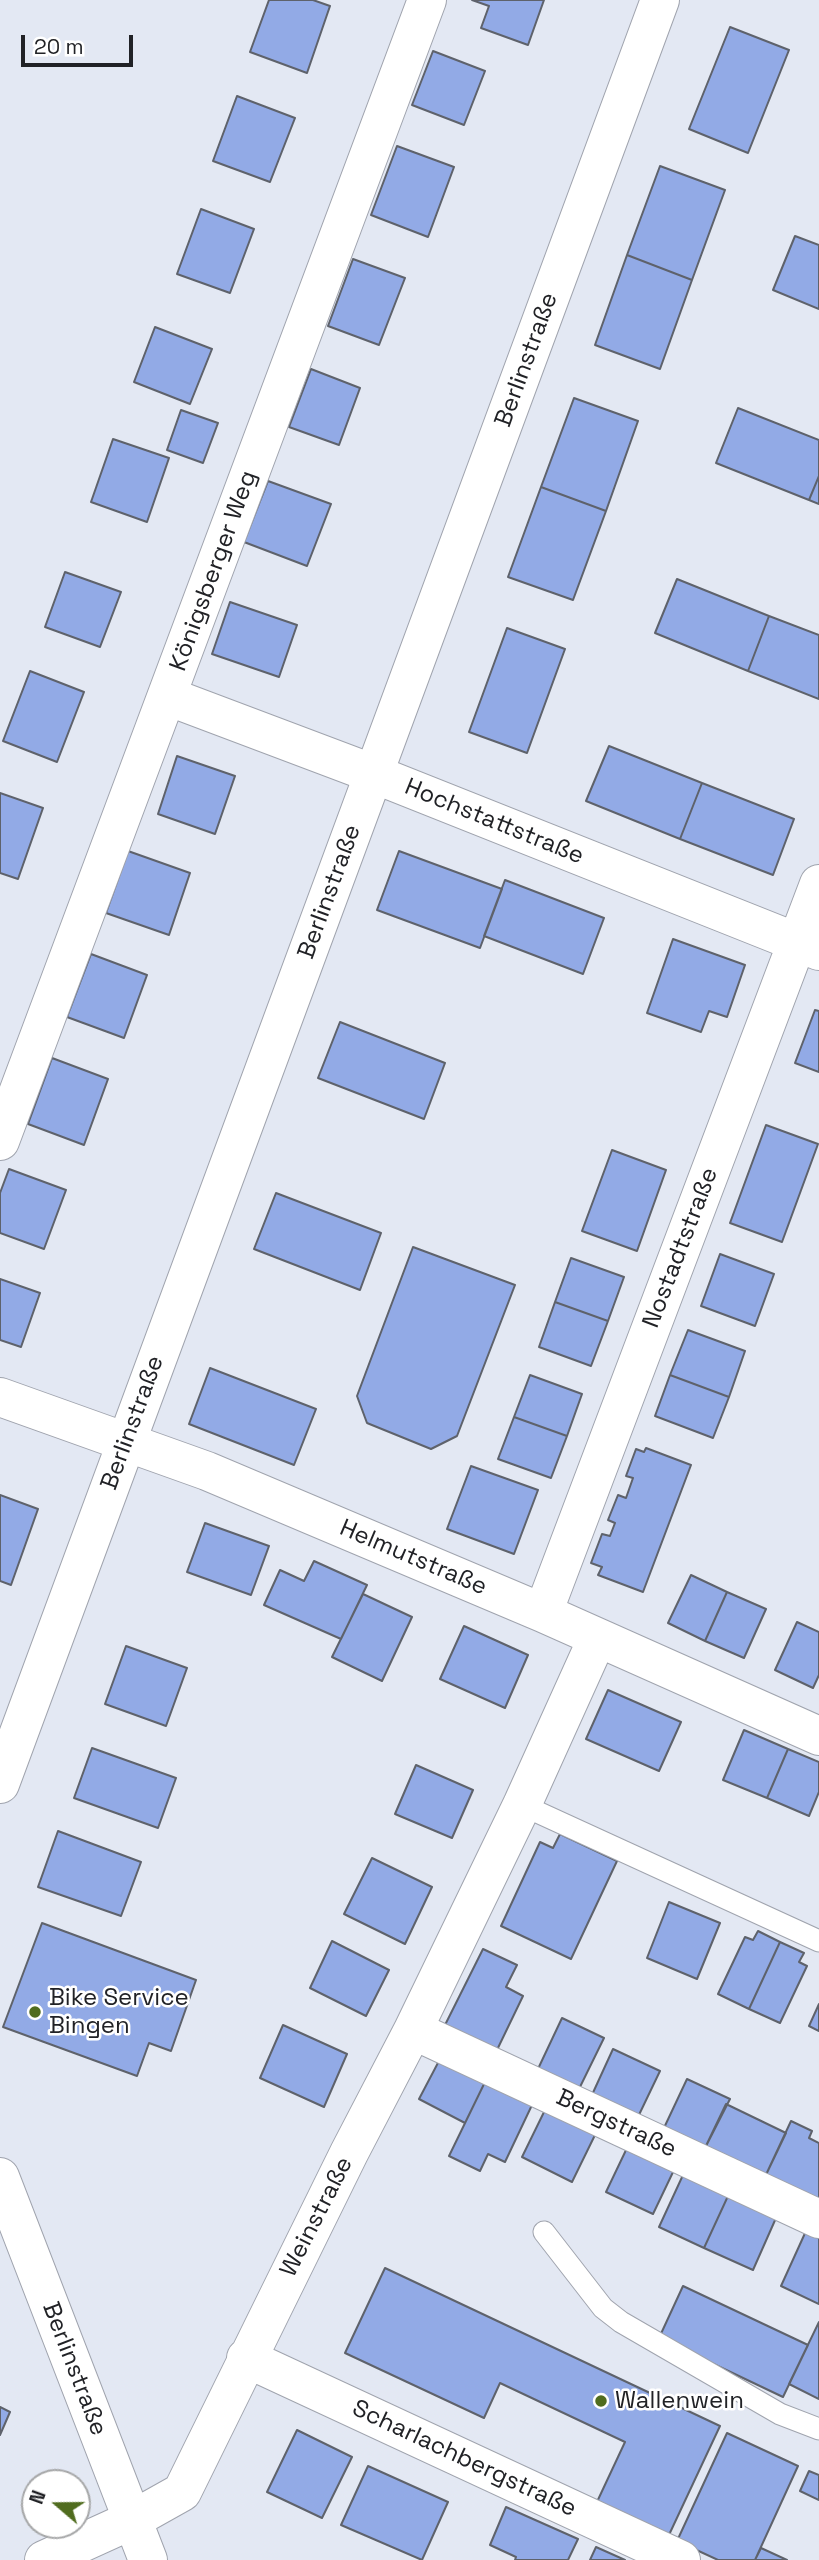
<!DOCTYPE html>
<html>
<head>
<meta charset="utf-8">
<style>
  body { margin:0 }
  #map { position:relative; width:819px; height:2560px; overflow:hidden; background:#e3e8f3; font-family:"Space Grotesk",sans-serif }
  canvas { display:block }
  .north { position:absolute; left:21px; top:2469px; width:70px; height:70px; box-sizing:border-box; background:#fff; border:2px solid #a6a7a8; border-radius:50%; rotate:290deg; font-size:19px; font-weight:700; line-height:28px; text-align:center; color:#212226 }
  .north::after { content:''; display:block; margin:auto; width:24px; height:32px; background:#506c1f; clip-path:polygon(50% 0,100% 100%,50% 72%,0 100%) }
  .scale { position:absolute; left:21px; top:35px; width:112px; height:32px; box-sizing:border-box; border:4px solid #212226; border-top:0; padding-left:9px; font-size:21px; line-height:24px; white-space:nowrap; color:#212226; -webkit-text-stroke:5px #fff; paint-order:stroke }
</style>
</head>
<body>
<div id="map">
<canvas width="819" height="2560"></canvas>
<div class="north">N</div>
<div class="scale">20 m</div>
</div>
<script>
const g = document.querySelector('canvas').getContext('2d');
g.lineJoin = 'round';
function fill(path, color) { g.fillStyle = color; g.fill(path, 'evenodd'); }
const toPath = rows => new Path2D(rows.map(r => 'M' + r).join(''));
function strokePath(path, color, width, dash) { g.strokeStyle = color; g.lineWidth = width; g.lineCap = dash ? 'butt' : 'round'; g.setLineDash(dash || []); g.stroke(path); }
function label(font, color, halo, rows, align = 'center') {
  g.font = font + ' "Space Grotesk",sans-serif'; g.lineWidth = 5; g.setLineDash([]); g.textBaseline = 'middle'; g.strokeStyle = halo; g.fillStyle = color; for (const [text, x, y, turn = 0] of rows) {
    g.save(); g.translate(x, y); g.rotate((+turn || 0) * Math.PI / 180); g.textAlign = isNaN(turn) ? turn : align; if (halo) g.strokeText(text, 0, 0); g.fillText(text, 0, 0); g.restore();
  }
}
const building = toPath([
  [269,0,313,0,330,6,307,73,250,52,269,0],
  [472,0,544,0,528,45,481,28,489,6,472,0],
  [730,27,789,50,748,153,689,129,730,27],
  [433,51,485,71,464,125,412,105,433,51],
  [237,96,295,118,270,182,213,161,237,96],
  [397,146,454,167,428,237,371,215,397,146],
  [660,166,725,190,692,280,627,255,660,166],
  [201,209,254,229,230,293,177,274,201,209],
  [795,236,819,245,819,309,773,290,795,236],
  [627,255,692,280,660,369,595,345,627,255],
  [353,259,405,278,379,345,328,326,353,259],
  [155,327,212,349,190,404,134,382,155,327],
  [311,369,360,388,339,445,289,427,311,369],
  [574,398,638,421,606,511,541,487,574,398],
  [738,408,819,440,819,476,809,500,716,463,738,408],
  [181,410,218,423,203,463,167,450,181,410],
  [113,439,169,458,147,522,91,502,113,439],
  [819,476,819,504,809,500,819,476],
  [268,481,331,504,307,566,244,542,268,481],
  [541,487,606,511,573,600,508,577,541,487],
  [65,572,121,592,100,647,45,627,65,572],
  [677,579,769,616,748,671,655,633,677,579],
  [230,602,297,625,279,677,212,654,230,602],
  [769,616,819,635,819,699,748,671,769,616],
  [507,628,565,649,527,753,469,732,507,628],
  [30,671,84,692,57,762,3,741,30,671],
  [609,746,702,783,680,839,586,801,609,746],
  [177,756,235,776,215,834,158,814,177,756],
  [702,783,794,819,773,875,680,839,702,783],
  [0,793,43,808,18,879,0,873,0,793],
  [128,851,190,873,169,935,106,913,128,851],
  [399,851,502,889,480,948,377,910,399,851],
  [505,880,604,918,583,974,484,936,505,880],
  [673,939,745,965,727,1017,709,1011,701,1032,647,1013,673,939],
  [91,954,147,975,124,1038,67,1017,91,954],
  [815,1010,819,1011,819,1072,795,1063,815,1010],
  [340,1022,445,1063,424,1119,318,1078,340,1022],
  [52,1058,108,1079,84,1145,28,1124,52,1058],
  [766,1125,818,1144,782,1242,730,1223,766,1125],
  [612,1150,666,1170,637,1251,582,1231,612,1150],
  [9,1169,66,1190,44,1249,0,1233,0,1193,9,1169],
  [276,1193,381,1233,360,1290,254,1249,276,1193],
  [413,1247,515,1285,457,1436,431,1449,367,1423,357,1396,413,1247],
  [720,1254,774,1274,755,1326,701,1306,720,1254],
  [571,1258,624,1277,608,1321,555,1302,571,1258],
  [0,1279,40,1293,21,1347,0,1340,0,1279],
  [555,1302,608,1321,591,1366,539,1347,555,1302],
  [688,1330,745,1351,729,1397,670,1375,688,1330],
  [210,1368,316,1409,294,1465,189,1424,210,1368],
  [530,1375,582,1394,567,1436,514,1417,530,1375],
  [670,1375,729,1397,713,1438,655,1416,670,1375],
  [514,1417,567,1436,551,1478,498,1459,514,1417],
  [646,1448,691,1465,643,1592,598,1575,602,1567,591,1563,602,1534,610,1536,615,1523,608,1520,618,1495,626,1498,633,1478,626,1476,636,1449,644,1452,646,1448],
  [471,1466,538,1490,514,1554,447,1529,471,1466],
  [0,1495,38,1509,11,1585,0,1581,0,1495],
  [205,1523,269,1546,251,1595,187,1572,205,1523],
  [314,1561,367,1585,341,1639,264,1605,280,1570,304,1581,314,1561],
  [691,1575,727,1592,705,1641,668,1623,691,1575],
  [727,1592,766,1609,744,1658,705,1641,727,1592],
  [363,1594,412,1617,382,1681,332,1657,363,1594],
  [797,1622,819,1632,819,1675,813,1688,775,1670,797,1622],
  [464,1626,528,1655,505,1708,440,1679,464,1626],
  [126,1646,187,1668,166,1726,105,1704,126,1646],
  [608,1690,681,1722,659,1771,586,1739,608,1690],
  [744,1730,788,1749,767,1798,723,1780,744,1730],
  [92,1748,176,1778,158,1828,74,1798,92,1748],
  [788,1749,819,1762,819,1792,809,1816,767,1798,788,1749],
  [416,1765,473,1790,452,1838,395,1814,416,1765],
  [58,1831,141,1862,121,1916,38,1887,58,1831],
  [560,1834,617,1861,571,1959,501,1926,540,1842,553,1848,560,1834],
  [372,1858,432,1887,405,1944,344,1914,372,1858],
  [669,1902,720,1923,697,1979,647,1958,669,1902],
  [42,1923,196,1980,171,2051,149,2043,137,2076,3,2027,42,1923],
  [758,1931,780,1942,749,2009,718,1994,745,1937,753,1940,758,1931],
  [332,1941,389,1970,366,2016,310,1988,332,1941],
  [780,1942,804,1953,799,1962,807,1966,780,2023,749,2009,780,1942],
  [483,1949,517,1965,506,1987,523,1996,496,2052,444,2027,483,1949],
  [819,2004,819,2031,809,2026,819,2004],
  [562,2018,604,2038,578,2091,537,2071,562,2018],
  [283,2025,347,2054,324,2107,260,2078,283,2025],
  [613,2049,660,2071,637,2119,591,2097,613,2049],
  [440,2059,485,2082,465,2123,419,2099,440,2059],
  [687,2079,730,2099,704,2150,663,2130,687,2079],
  [485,2082,532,2105,505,2162,488,2154,480,2171,449,2156,485,2082],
  [726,2104,786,2133,764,2179,704,2150,726,2104],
  [545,2110,595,2135,572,2182,522,2157,545,2110],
  [791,2121,812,2131,809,2138,819,2143,819,2205,764,2179,791,2121],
  [627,2148,674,2170,653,2214,606,2192,627,2148],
  [683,2175,728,2196,704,2248,659,2227,683,2175],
  [728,2196,776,2218,753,2270,704,2248,728,2196],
  [806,2231,819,2237,819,2304,781,2286,806,2231],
  [385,2268,720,2426,668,2537,596,2504,625,2442,500,2383,484,2418,345,2353,385,2268],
  [683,2286,808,2345,783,2397,659,2338,683,2286],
  [819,2322,819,2399,789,2384,819,2322],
  [0,2407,10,2412,0,2435,0,2407],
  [297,2430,352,2457,322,2518,267,2492,297,2430],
  [727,2433,798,2466,755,2560,718,2560,677,2541,727,2433],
  [368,2466,448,2502,422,2560,341,2525,368,2466],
  [809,2471,819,2475,819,2500,800,2491,809,2471],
  [506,2507,578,2539,568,2560,515,2560,516,2557,490,2545,506,2507],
  [596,2547,625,2560,590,2560,596,2547],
  [761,2548,787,2560,755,2560,761,2548]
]);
fill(building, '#92aae6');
strokePath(building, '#5e626b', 2);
const service = toPath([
  [522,1805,819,1941],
  [544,2232,603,2308,621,2322,780,2414,819,2429]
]);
const minor = toPath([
  [167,696,374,774,819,951],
  [0,1141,427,0],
  [0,1397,207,1471,543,1613,819,1736],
  [543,1613,819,884],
  [0,1784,660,0],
  [413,2030,819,2219],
  [0,2177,148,2560],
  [246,2358,681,2560],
  [44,2560,132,2520,182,2492,349,2153,413,2030,522,1805,597,1639]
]);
strokePath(service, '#a0a4ae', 23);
strokePath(minor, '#a0a4ae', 40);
strokePath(service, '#fff', 21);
strokePath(minor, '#fff', 38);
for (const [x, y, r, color] of [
  [35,2012,7,"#506c1f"],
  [601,2401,7,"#506c1f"]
]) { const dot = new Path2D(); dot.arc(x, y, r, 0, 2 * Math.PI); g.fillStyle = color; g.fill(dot); strokePath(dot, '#fff', 2.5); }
label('24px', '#212226', '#fff', [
  ["Berlinstraße",527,360,-70],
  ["Königsberger Weg",214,571,-70],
  ["Hochstattstraße",494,822,22],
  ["Berlinstraße",330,892,-70],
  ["Nostadtstraße",681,1248,-69],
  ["Berlinstraße",133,1423,-70],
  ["Helmutstraße",413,1558,23],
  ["Bergstraße",616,2124,25],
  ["Weinstraße",317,2217,-63],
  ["Berlinstraße",74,2369,69],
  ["Scharlachbergstraße",464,2459,25]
]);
label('24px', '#212226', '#fff', [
  ["Bike Service",49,1998],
  ["Bingen",49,2026],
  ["Wallenwein",615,2401]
], 'left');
</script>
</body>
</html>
